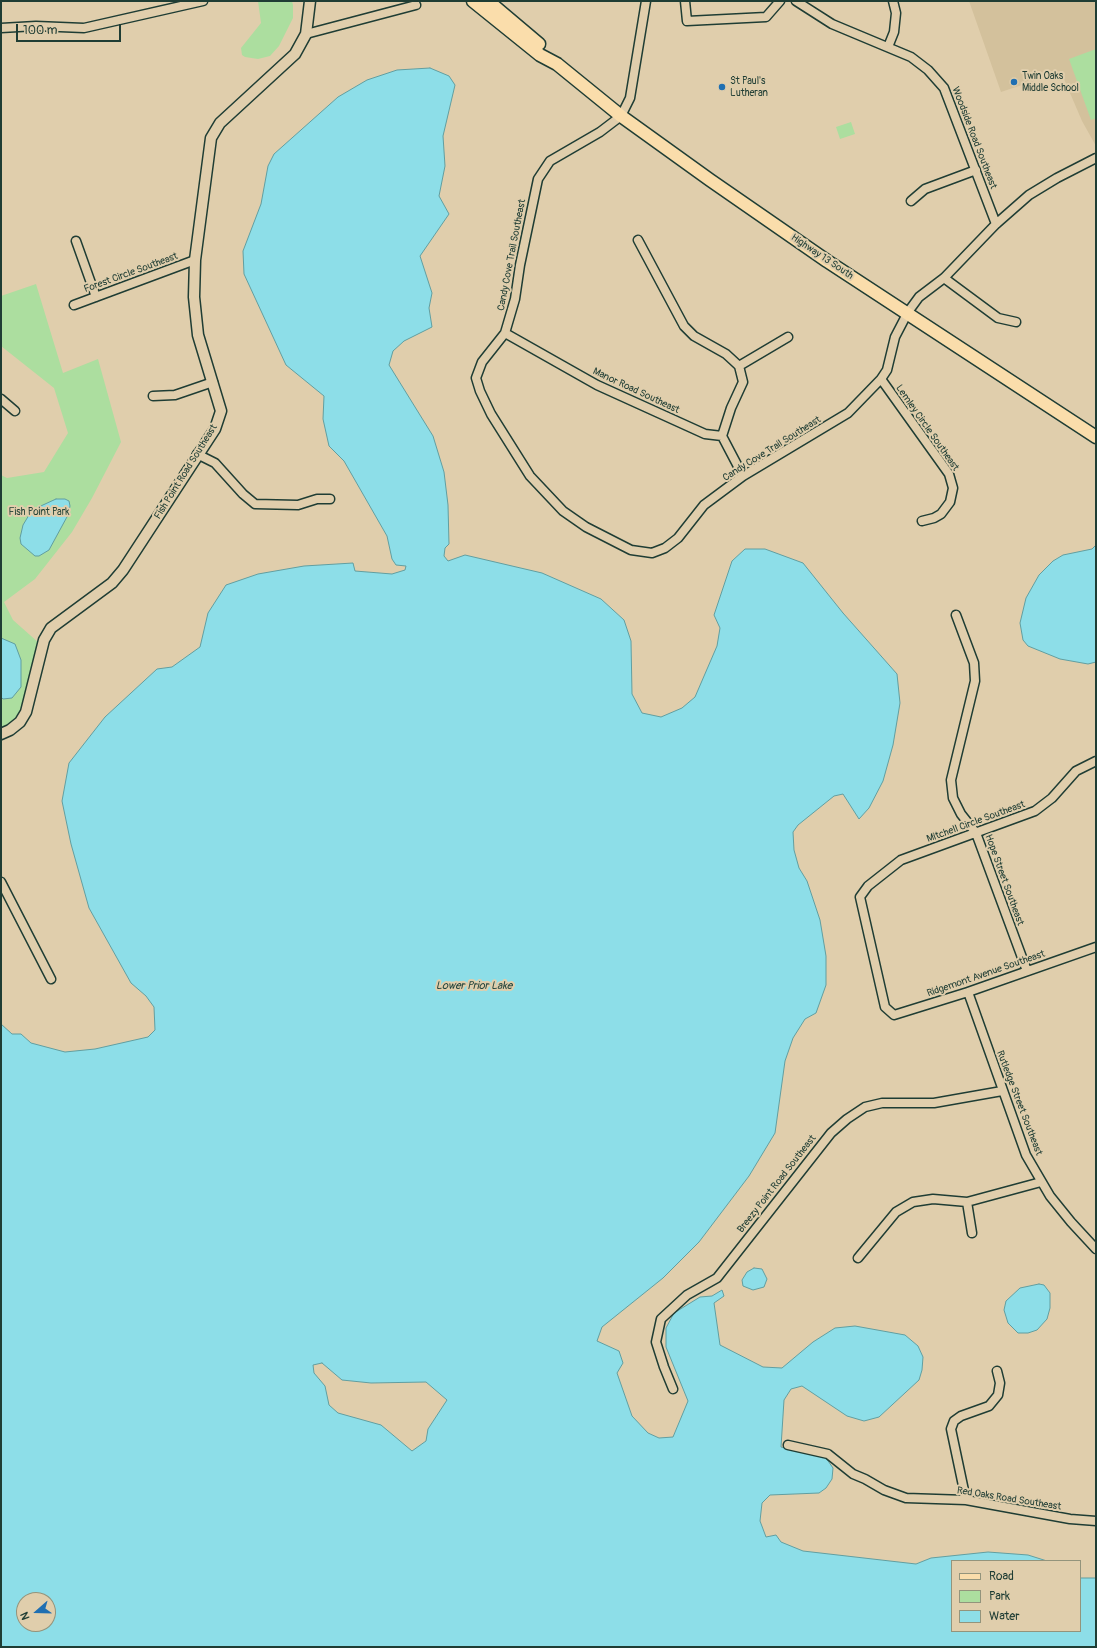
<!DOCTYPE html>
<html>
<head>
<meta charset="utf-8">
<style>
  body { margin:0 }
  #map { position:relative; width:1097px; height:1648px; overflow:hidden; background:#e0ceac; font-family:Pangolin,sans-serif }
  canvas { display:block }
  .frame { position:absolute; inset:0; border:2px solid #1f3d34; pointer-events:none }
  .legend { position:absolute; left:951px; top:1560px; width:130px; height:72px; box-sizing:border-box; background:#e0ceac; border:1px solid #93947c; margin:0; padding:5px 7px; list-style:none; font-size:12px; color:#1f3d34 }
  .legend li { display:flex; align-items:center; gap:8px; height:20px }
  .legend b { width:20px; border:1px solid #93947c }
  .north { position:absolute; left:16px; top:1592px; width:40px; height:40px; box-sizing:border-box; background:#e0ceac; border:1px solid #93947c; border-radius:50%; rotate:250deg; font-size:11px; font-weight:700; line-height:16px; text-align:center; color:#1f3d34 }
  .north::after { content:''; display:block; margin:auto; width:14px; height:18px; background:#1f6fb2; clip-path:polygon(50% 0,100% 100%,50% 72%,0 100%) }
  .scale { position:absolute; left:16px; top:24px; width:105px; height:18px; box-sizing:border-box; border:2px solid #1f3d34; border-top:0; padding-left:5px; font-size:12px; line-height:14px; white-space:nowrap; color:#1f3d34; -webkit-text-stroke:3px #e0ceac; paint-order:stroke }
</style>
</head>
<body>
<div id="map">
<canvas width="1097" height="1648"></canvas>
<div class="frame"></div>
<ul class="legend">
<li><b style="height:5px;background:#faddab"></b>Road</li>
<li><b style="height:11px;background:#acde9f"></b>Park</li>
<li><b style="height:11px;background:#8ddee8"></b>Water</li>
</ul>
<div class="north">N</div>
<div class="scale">100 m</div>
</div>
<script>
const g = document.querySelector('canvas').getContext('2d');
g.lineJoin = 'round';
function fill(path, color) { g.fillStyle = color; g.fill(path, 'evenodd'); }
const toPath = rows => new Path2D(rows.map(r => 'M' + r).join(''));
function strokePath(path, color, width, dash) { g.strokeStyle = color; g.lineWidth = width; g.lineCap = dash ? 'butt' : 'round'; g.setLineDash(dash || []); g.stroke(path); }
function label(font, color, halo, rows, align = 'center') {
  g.font = font + ' Pangolin,sans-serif'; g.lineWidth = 4; g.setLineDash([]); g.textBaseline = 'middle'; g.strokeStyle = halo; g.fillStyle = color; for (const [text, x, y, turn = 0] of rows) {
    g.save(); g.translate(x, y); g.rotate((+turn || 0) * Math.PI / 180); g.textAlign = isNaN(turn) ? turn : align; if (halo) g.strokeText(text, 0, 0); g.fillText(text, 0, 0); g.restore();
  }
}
fill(toPath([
  [969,1,1096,1,1096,146,1082,121,1061,72,1001,92]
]), '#d3c19c');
fill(toPath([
  [258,1,292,1,293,5,293,18,279,46,270,56,258,59,245,57,242,55,241,48,261,23],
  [1096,49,1096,118,1091,120,1069,59],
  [851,122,855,134,840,139,836,127],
  [36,284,63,373,98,359,121,442,92,498,72,532,35,579,4,602,13,620,39,643,23,709,17,718,1,729,1,475,7,478,44,472,68,433,54,388,1,346,1,296]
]), '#acde9f');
const water = toPath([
  [430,68,449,76,455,85,443,136,445,166,439,196,449,214,420,256,432,293,429,308,432,327,404,341,393,351,389,365,433,436,444,472,448,505,449,544,445,548,444,556,448,561,465,555,542,573,601,599,624,620,631,641,632,694,642,713,661,717,682,708,695,697,717,646,720,628,714,615,732,561,745,549,765,549,803,563,843,613,897,674,900,703,893,745,883,781,869,808,859,819,843,794,834,796,798,825,793,832,794,850,799,868,807,881,820,920,826,956,826,985,816,1013,805,1019,793,1038,785,1061,775,1133,749,1176,699,1242,663,1278,602,1327,597,1341,619,1351,623,1363,617,1373,632,1416,648,1433,659,1438,673,1437,688,1401,666,1347,666,1328,674,1313,700,1297,712,1296,722,1290,724,1296,714,1303,720,1345,763,1367,782,1368,813,1342,835,1328,855,1326,905,1335,918,1346,923,1357,922,1370,919,1380,879,1417,864,1421,847,1416,802,1386,791,1389,784,1400,781,1447,826,1458,833,1468,832,1479,826,1488,819,1493,770,1495,762,1503,760,1521,766,1537,776,1535,781,1542,803,1551,916,1564,931,1558,988,1552,1028,1555,1047,1561,952,1561,952,1631,1080,1631,1080,1578,1096,1578,1096,1647,1,1647,1,1024,12,1034,21,1034,31,1043,65,1052,95,1049,148,1037,155,1030,154,1007,146,996,131,983,89,908,71,844,62,801,69,763,105,717,157,669,172,667,200,647,208,613,226,585,258,574,304,566,353,563,355,571,392,574,405,570,406,566,396,565,392,559,387,536,344,461,329,446,323,419,324,396,286,365,244,274,243,251,261,204,268,166,274,154,338,97,367,80,397,70,430,68],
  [322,1363,342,1380,371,1383,426,1382,447,1400,428,1429,426,1441,412,1451,381,1425,338,1413,329,1405,325,1386,314,1373,313,1365,322,1363],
  [24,1600,48,1600,48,1624,24,1624,24,1600],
  [56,499,65,499,69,501,70,506,68,515,49,550,39,556,35,556,21,544,20,538,23,525,32,510,56,499],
  [1096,545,1096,662,1088,664,1060,659,1028,646,1023,640,1020,623,1026,598,1039,575,1053,561,1063,555,1092,549,1096,545],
  [1,638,15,644,21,660,21,687,12,698,3,699,1,697,1,638],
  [754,1268,762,1269,767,1279,764,1287,753,1290,743,1286,742,1280,747,1272,754,1268],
  [1039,1284,1044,1285,1050,1293,1050,1308,1047,1319,1037,1330,1028,1333,1018,1333,1008,1323,1004,1310,1006,1301,1020,1288,1039,1284]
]);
fill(water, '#8ddee8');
strokePath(water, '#619ea0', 1);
const minor = toPath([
  [646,1,630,98,621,116,600,132,550,161,538,179,520,265,515,299,505,333,482,362,476,378,480,391,491,414,530,476,563,511,586,527,631,550,652,553,665,548,678,538,704,505,743,476,848,413,881,379,887,370,895,337,908,312,919,297,944,278,996,224,1029,195,1057,178,1096,158],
  [685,1,687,21,766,17,780,1],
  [796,1,832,24,911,57,928,70,944,88,996,224],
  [1,28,36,26,84,28,203,1],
  [306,34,416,5],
  [888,47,894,32,896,13,893,1],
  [911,201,925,189,976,170],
  [638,240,684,326,694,336,726,354,739,366,743,382,731,408,722,436],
  [76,241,96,297],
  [944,278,998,318,1016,322],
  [74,305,195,260],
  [505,333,597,385,705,434,722,436,743,476],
  [739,366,788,337],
  [881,379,949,474,953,488,950,502,941,514,934,518,922,521],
  [153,396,175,395,213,382],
  [1,399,15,411],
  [197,454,215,463,243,494,255,504,298,505,317,499,330,499],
  [956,615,974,663,975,681,951,780,953,798,961,814,976,833,1027,971],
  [1096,761,1076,771,1052,798,1035,811,901,860,868,886,860,897,885,1007,894,1015,968,992,1096,947],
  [1,882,51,979],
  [968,992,1026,1155,1050,1196,1071,1222,1096,1249],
  [967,1202,972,1233],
  [858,1258,896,1212,913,1202,933,1199,967,1202,1041,1182],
  [673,1389,664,1367,656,1342,661,1319,687,1295,717,1278,831,1133,847,1119,865,1107,882,1103,934,1103,1002,1091],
  [788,1445,828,1454,853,1474,865,1479,884,1490,906,1498,966,1500,1070,1519,1096,1521],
  [966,1500,951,1429,954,1421,961,1416,989,1406,998,1395,1000,1383,997,1371]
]);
const tertiary = toPath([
  [1,734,10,730,20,722,26,712,44,640,51,628,112,583,123,570,215,429,221,411,198,335,194,297,195,260,211,138,220,123,295,54,306,34,310,1]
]);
const primary = toPath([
  [473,1,540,55,557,64,621,116,710,180,827,261,1096,437],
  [488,1,539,44]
]);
strokePath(minor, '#1f3d34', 11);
strokePath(tertiary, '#1f3d34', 13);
strokePath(primary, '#1f3d34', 15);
strokePath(minor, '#e0ceac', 8);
strokePath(tertiary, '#e0ceac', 10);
strokePath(primary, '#faddab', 12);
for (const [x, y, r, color] of [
  [1014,82,4,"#1f6fb2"],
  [722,87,4,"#1f6fb2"]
]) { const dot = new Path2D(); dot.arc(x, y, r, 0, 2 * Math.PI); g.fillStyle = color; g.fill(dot); strokePath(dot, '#e0ceac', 1.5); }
label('10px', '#1f3d34', '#e0ceac', [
  ["Twin Oaks",1022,76],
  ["Middle School",1022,88],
  ["St Paul's",730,81],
  ["Lutheran",730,93]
], 'left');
label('10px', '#1f3d34', '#e0ceac', [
  ["Woodside Road Southeast",974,138,69],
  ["Candy Cove Trail Southeast",512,255,-79],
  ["Highway 13 South",822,257,34],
  ["Forest Circle Southeast",131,273,-20],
  ["Manor Road Southeast",636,391,25],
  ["Lemley Circle Southeast",927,428,55],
  ["Candy Cove Trail Southeast",772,449,-32],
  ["Fish Point Road Southeast",186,472,-58],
  ["Mitchell Circle Southeast",976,822,-20],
  ["Hope Street Southeast",1004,880,70],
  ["Ridgemont Avenue Southeast",986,974,-19],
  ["Rutledge Street Southeast",1019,1103,69],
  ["Breezy Point Road Southeast",777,1184,-52],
  ["Red Oaks Road Southeast",1009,1499,9]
]);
label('10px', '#264539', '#e0ceac', [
  ["Fish Point Park",39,512]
]);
label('italic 11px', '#24453d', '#e0ceac', [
  ["Lower Prior Lake",474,986]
]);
</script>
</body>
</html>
